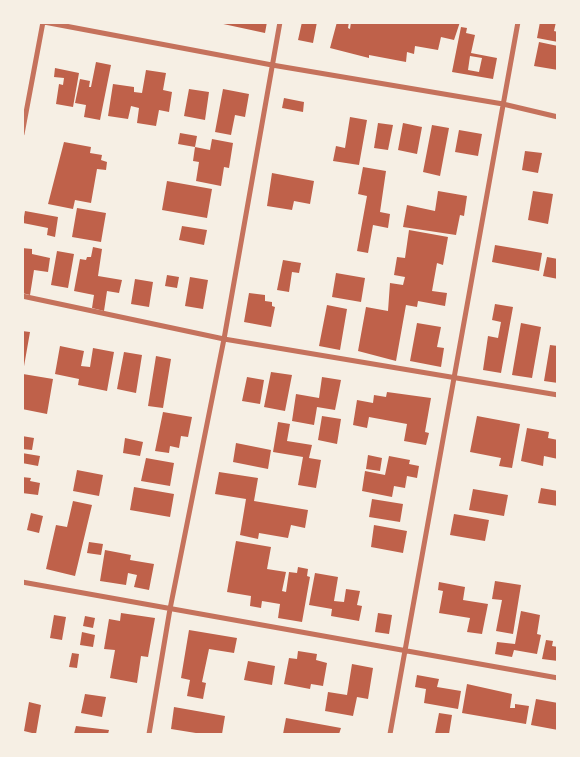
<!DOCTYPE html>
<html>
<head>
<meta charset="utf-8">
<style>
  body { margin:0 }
  #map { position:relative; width:580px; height:757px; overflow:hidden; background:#f6efe4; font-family:Spectral,serif }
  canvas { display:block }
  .frame { position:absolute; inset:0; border:24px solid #f6efe4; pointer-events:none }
</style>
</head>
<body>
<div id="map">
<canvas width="580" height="757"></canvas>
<div class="frame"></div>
</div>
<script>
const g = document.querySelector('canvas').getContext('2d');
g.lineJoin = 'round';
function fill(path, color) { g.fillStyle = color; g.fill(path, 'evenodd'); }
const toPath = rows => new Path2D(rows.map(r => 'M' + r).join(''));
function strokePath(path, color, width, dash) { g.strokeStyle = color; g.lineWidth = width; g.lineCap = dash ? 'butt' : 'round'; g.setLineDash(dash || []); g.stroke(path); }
fill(toPath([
  [214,22,267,22,265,33],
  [302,22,317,22,313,43,298,40],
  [337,22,349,22,348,28,350,29,351,22,460,22,454,40,441,37,438,50,415,46,414,54,407,52,406,62,369,55,369,58,330,48],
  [540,22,556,22,554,31,558,32,558,42,537,38],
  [461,27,467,28,466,33,475,35,471,53,497,58,493,79,452,72],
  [470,56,482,58,479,72,468,70],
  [539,42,558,46,558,70,534,66],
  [96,62,111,65,100,120,84,117,86,105,75,103,80,79,90,81,89,87,91,87],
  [55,68,79,73,73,107,56,104,59,84,63,85,64,78,54,77],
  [146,70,166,73,163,90,172,92,169,112,159,110,156,126,137,123,139,108,131,106,128,119,108,116,113,84,134,87,134,92,142,93],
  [189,89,209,92,205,120,184,116],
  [223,89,249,94,245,117,235,115,231,135,215,132],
  [284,98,304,102,303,112,282,108],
  [350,117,367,120,359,165,333,161,336,146,345,148],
  [378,123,393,125,388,150,374,148],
  [403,123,422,127,417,154,398,150],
  [432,125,449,128,440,176,423,172],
  [459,130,482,134,478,156,455,152],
  [180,133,197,136,195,147,210,150,212,139,233,143,229,168,224,167,221,186,196,181,199,162,193,161,195,147,178,144],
  [64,142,91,147,90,153,102,155,101,160,107,162,106,170,97,169,91,203,75,200,73,209,48,204],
  [525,151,542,153,538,173,522,170],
  [363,167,386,171,380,212,390,214,388,228,373,225,368,253,357,251,367,196,358,194],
  [272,173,314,181,310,204,294,201,292,210,267,206],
  [167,181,212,189,207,218,162,210],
  [438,191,467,196,464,216,460,215,456,235,403,227,407,205,435,211],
  [533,191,553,194,548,224,528,220],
  [77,208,106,213,101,242,72,237],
  [25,211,58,217,55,237,47,235,48,228,23,223],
  [182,226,207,230,204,245,179,240],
  [409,230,448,237,443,265,437,263,432,291,447,293,445,306,418,301,417,307,406,305,396,361,358,351,366,307,388,311,390,283,403,285,405,277,394,275,397,257,405,258],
  [495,245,542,253,539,271,492,262],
  [93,247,102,249,98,276,122,280,119,293,107,291,104,311,92,308,94,295,74,291,80,259,86,260,87,257,91,257],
  [22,248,32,249,32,254,50,258,48,272,34,270,30,295,22,293],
  [57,251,74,254,68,288,51,285],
  [547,257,558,259,558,279,543,276],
  [283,260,301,263,299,273,292,272,289,292,277,290],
  [336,273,365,278,361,302,332,297],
  [167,275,179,277,177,288,165,286],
  [190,277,208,280,203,309,185,306],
  [135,279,153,282,149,307,131,304],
  [249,293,265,295,265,301,272,302,272,306,275,307,271,327,244,322],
  [495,304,513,307,501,373,483,370,488,336,498,338,501,322,492,320],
  [327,305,347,309,340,350,319,346],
  [417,323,441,327,437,347,444,348,441,367,410,361],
  [521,323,541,327,532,378,512,375],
  [22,331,30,332,23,372,22,371],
  [550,345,558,346,558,383,544,381],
  [60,346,84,351,81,366,90,367,93,348,114,352,107,391,78,385,79,379,55,374],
  [124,352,142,355,136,393,117,389],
  [156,356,171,359,163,408,148,406],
  [271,372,292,375,285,411,264,407],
  [23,374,53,379,47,414,22,409],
  [247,377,264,380,260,404,242,401],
  [322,377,341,380,335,410,317,407,314,425,292,421,296,394,319,398],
  [387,392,431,398,425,432,429,433,426,445,404,441,407,424,369,417,367,428,353,425,357,400,373,403,374,395,386,397],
  [163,412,192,417,188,437,181,436,179,448,170,446,169,453,155,451],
  [322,416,341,419,337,444,318,440],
  [477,416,520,424,512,468,499,466,501,458,470,452],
  [278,422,290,424,287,441,312,445,309,458,321,460,316,488,298,485,303,457,273,452],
  [527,428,549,432,548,438,558,440,558,459,544,456,543,466,521,461],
  [22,436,34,438,32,450,22,449],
  [125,438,143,442,140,456,123,453],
  [236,443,271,450,268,469,233,462],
  [22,453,40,456,38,466,22,463],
  [368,455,382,458,380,471,366,469],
  [389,456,410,460,409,464,419,466,417,478,407,476,405,488,394,486,392,497,362,491,365,471,385,475],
  [146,458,174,463,170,486,141,481],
  [77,470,103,475,99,496,73,491],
  [219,472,258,478,254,501,308,510,305,528,291,525,288,538,259,533,258,539,240,535,246,499,215,494],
  [22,477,31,478,30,481,40,483,38,495,22,493],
  [134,487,174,494,170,517,130,510],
  [541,488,558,491,558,506,538,503],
  [473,489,508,495,504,516,469,510],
  [372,499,403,504,400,522,369,517],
  [73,501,92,505,75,576,46,569,56,525,67,527],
  [31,513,43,516,39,533,27,530],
  [454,514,489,520,485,541,450,535],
  [374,525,407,531,403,553,371,547],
  [236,541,271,547,267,569,286,572,282,591,286,592,289,572,297,573,298,567,308,569,307,576,310,577,302,622,278,618,280,604,262,601,261,608,250,606,251,596,227,592],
  [89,542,103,544,101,555,87,553],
  [105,550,131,555,130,560,154,564,149,590,134,587,137,575,128,573,126,585,100,581],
  [315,573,338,577,334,601,344,602,346,589,360,591,357,605,362,606,359,621,331,616,332,609,309,605],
  [495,581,521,585,513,634,496,631,502,600,492,599],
  [439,582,465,587,463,600,488,604,482,634,467,632,470,618,439,613,443,591,438,590],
  [521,611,540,615,537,634,541,635,537,654,514,650,512,657,495,654,497,642,515,644],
  [121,613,155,618,148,657,141,656,137,683,110,678,115,650,104,649,109,619,120,621],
  [378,613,392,615,389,634,375,632],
  [54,615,66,617,62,640,50,638],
  [85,616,95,618,93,628,83,626],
  [189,630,237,638,234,653,209,649,202,682,206,683,203,699,187,696,190,680,181,678],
  [82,632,95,635,93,647,80,645],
  [546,640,553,641,552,646,558,647,558,661,542,659],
  [298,651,317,654,316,660,327,663,323,686,311,684,310,689,284,684,289,658,297,659],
  [72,653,79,654,77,668,69,667],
  [248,661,275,666,272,685,244,680],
  [352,664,373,668,368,699,357,697,353,716,325,711,328,692,347,695],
  [417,675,439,679,437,687,461,691,458,709,424,703,426,689,415,687],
  [467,684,512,694,510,708,515,708,515,704,529,706,526,724,462,713],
  [85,694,106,697,102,717,81,713],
  [536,699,558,703,558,730,531,725],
  [29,702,41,705,36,734,24,731],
  [174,707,225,716,222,734,202,734,171,729],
  [439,713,452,715,449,734,435,734],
  [286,718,341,728,339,734,283,734],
  [76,726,109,730,108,734,74,734]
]), '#bf614a');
strokePath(toPath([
  [44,22,272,65,503,104,558,117],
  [22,134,43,22],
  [22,296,224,339,558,395],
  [22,582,558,678],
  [149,734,170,609,224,339,280,22],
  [390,734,518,22]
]), '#c5725c', 5);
</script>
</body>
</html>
